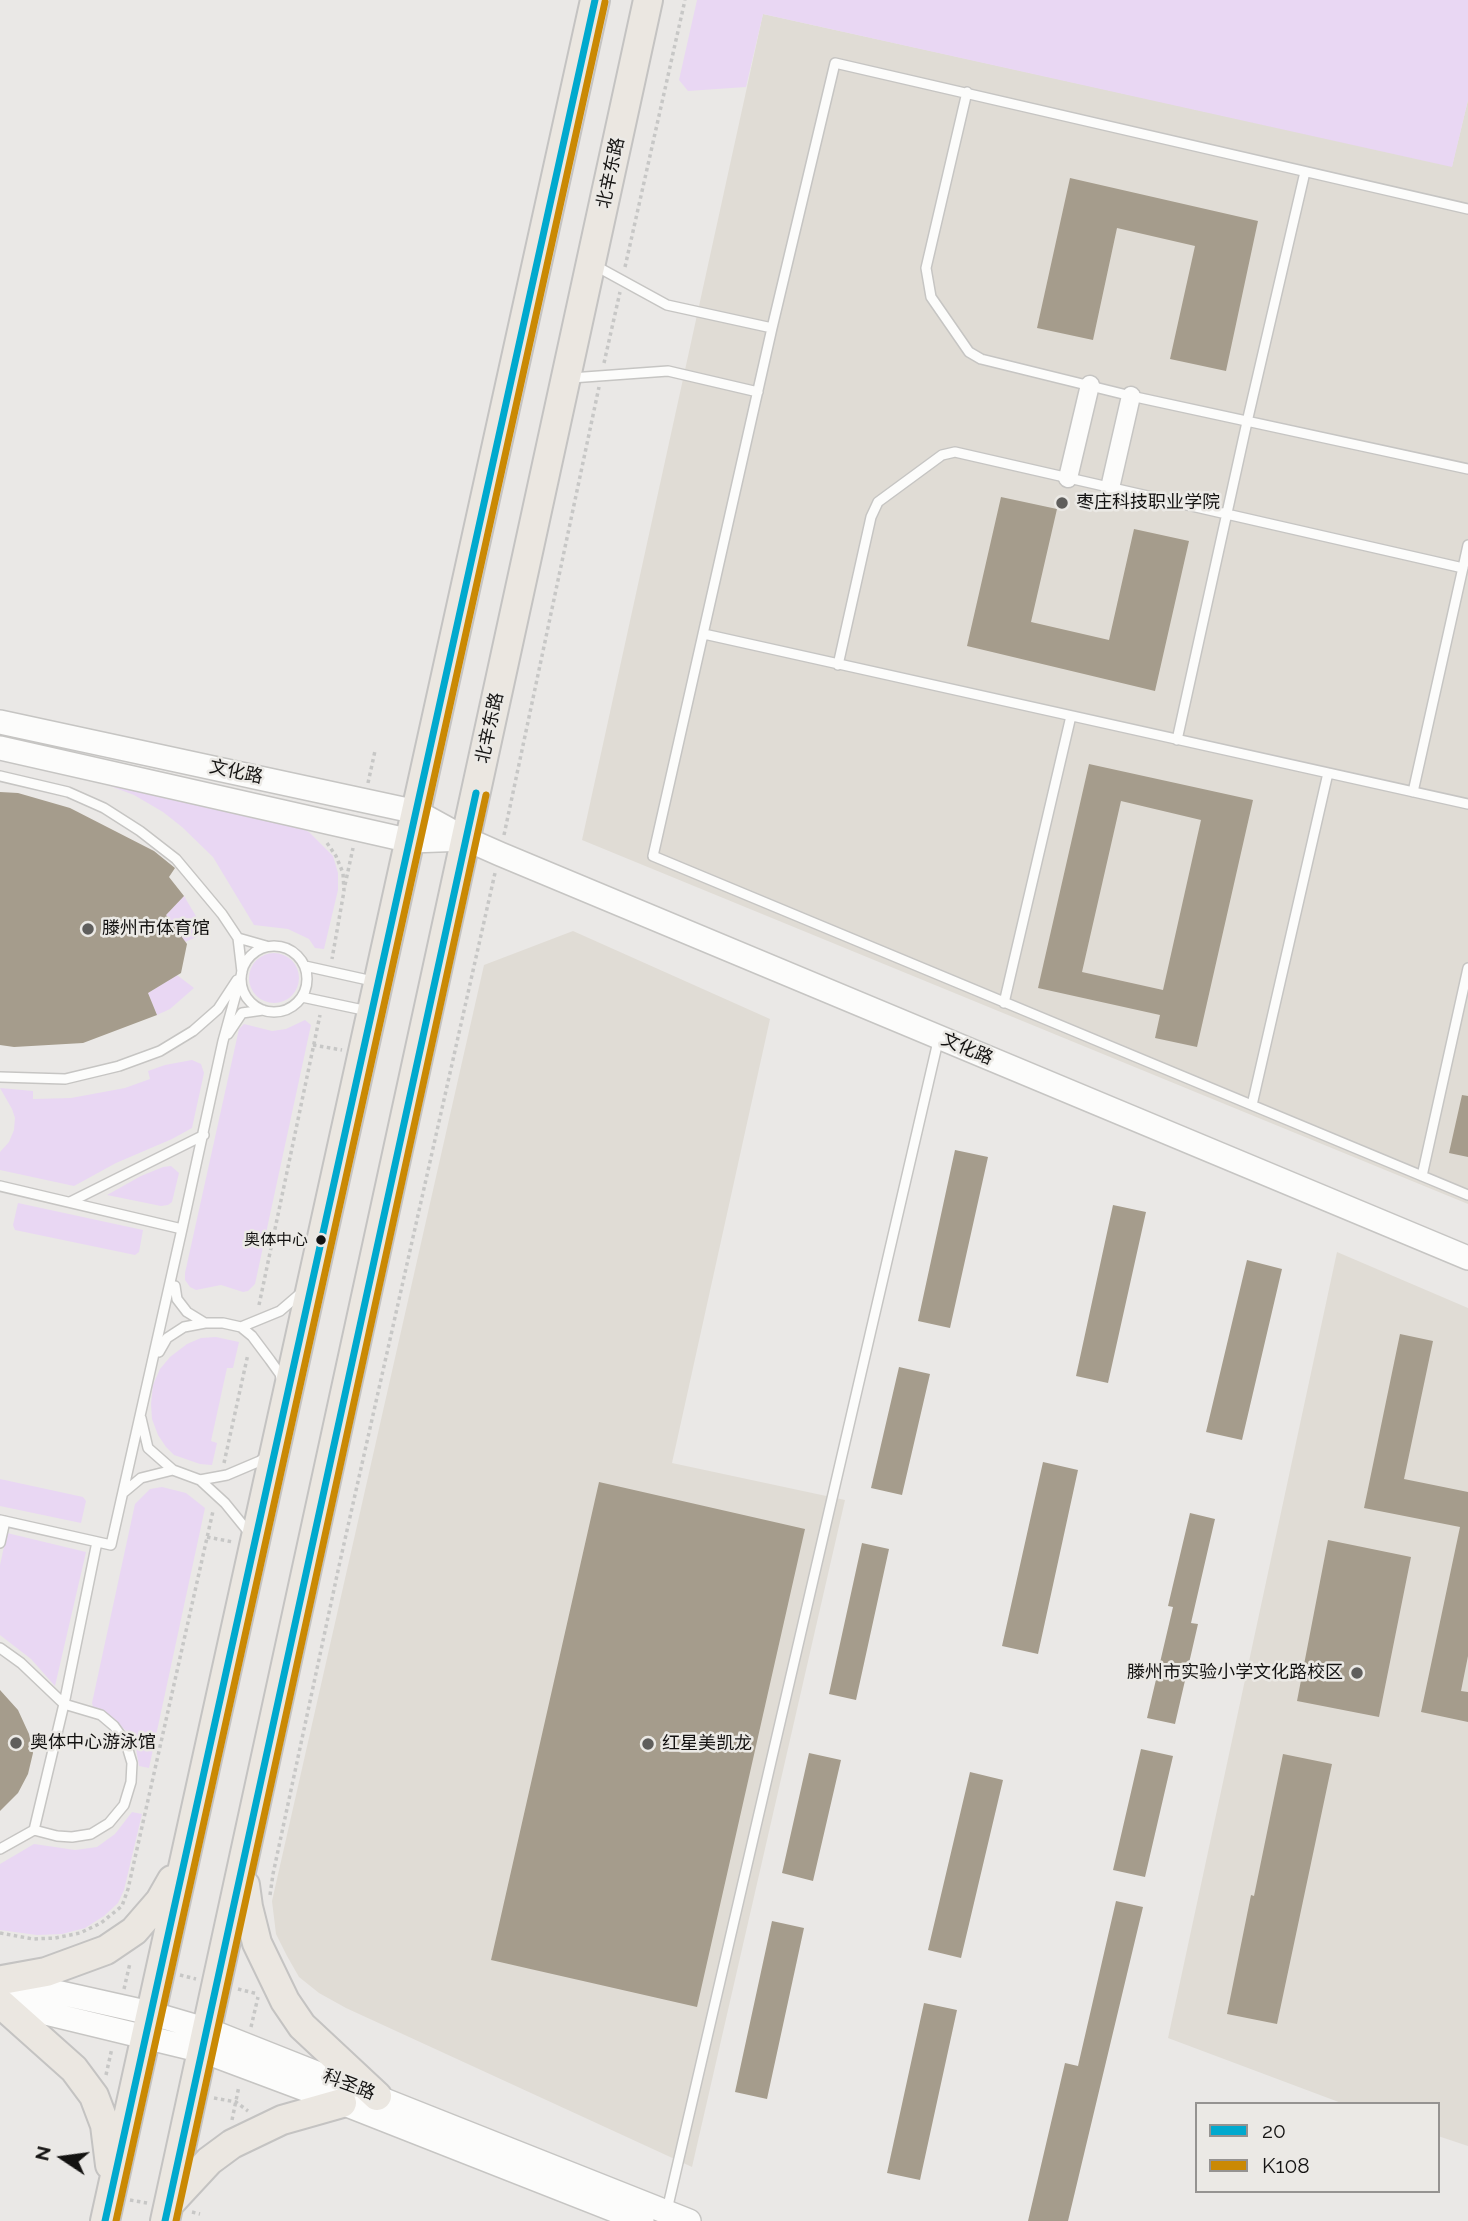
<!DOCTYPE html>
<html>
<head>
<meta charset="utf-8">
<style>
  body { margin:0 }
  #map { position:relative; width:1468px; height:2221px; overflow:hidden; background:#eae8e6; font-family:Raleway,sans-serif }
  canvas { display:block }
  .legend { position:absolute; left:1195px; top:2102px; width:245px; height:91px; box-sizing:border-box; background:#ebe9e5; border:2px solid #959391; margin:0; padding:9px 12px; list-style:none; font-size:21px; color:#141312 }
  .legend li { display:flex; align-items:center; gap:14px; height:35px }
  .legend b { width:35px; border:2px solid #959391 }
  .north { position:absolute; left:28px; top:2123px; width:70px; height:70px; -webkit-text-stroke:5px #ebe9e5; paint-order:stroke; rotate:283deg; font-size:19px; font-weight:700; line-height:28px; text-align:center; color:#141312 }
  .north::after { content:''; display:block; margin:auto; width:24px; height:32px; background:#141312; clip-path:polygon(50% 0,100% 100%,50% 72%,0 100%) }
</style>
</head>
<body>
<div id="map">
<canvas width="1468" height="2221"></canvas>
<ul class="legend">
<li><b style="height:9px;background:#00a9ce"></b>20</li>
<li><b style="height:9px;background:#ca8904"></b>K108</li>
</ul>
<div class="north">N</div>
</div>
<script>
const g = document.querySelector('canvas').getContext('2d');
g.lineJoin = 'round';
function fill(path, color) { g.fillStyle = color; g.fill(path, 'evenodd'); }
const toPath = rows => new Path2D(rows.map(r => 'M' + r).join(''));
function strokePath(path, color, width, dash) { g.strokeStyle = color; g.lineWidth = width; g.lineCap = dash ? 'butt' : 'round'; g.setLineDash(dash || []); g.stroke(path); }
function label(font, color, halo, rows, align = 'center') {
  g.font = font + ' Raleway,"Noto Sans SC",sans-serif'; g.lineWidth = 5; g.setLineDash([]); g.textBaseline = 'middle'; g.strokeStyle = halo; g.fillStyle = color; for (const [text, x, y, turn = 0] of rows) {
    g.save(); g.translate(x, y); g.rotate((+turn || 0) * Math.PI / 180); g.textAlign = isNaN(turn) ? turn : align; if (halo) g.strokeText(text, 0, 0); g.fillText(text, 0, 0); g.restore();
  }
}
fill(toPath([
  [763,14,1452,166,1468,100,1468,1204,582,840],
  [573,931,770,1019,672,1463,845,1500,692,2167,346,2008,319,1993,299,1977,287,1956,276,1934,272,1901,484,965],
  [1337,1252,1468,1308,1468,2146,1438,2136,1438,2104,1344,2104,1168,2038]
]), '#e0dcd5');
fill(toPath([
  [697,0,1468,0,1468,100,1452,167,763,14,746,87,688,91,679,80],
  [89,778,287,821,309,832,333,856,338,873,338,890,324,949,315,948,309,939,288,929,254,925,213,857,182,827,163,812,134,795],
  [184,896,206,933,185,942,166,915],
  '249 978a25 25 0 1 1 50 0a25 25 0 1 1-50 0Z',
  [177,975,194,988,170,1009,157,1015,148,993],
  [305,1020,311,1025,255,1284,248,1291,243,1292,221,1285,196,1290,190,1287,185,1280,185,1273,239,1029,244,1024,272,1031,286,1029],
  [192,1060,201,1064,204,1073,192,1128,172,1139,116,1163,74,1186,0,1170,0,1152,9,1142,14,1130,15,1118,12,1109,0,1088,33,1091,33,1099,71,1098,125,1088,150,1079,148,1071,165,1065],
  [171,1166,179,1173,172,1202,168,1205,161,1206,107,1195,141,1176,163,1167],
  [18,1203,143,1230,139,1252,135,1255,15,1230,13,1225],
  [216,1337,239,1342,233,1368,227,1368,211,1441,217,1443,212,1465,200,1464,174,1455,166,1447,158,1435,152,1419,151,1404,153,1385,160,1369,170,1357,187,1344,201,1338],
  [0,1479,83,1497,86,1501,81,1523,0,1506],
  [162,1487,186,1493,205,1508,149,1768,139,1766,134,1737,104,1713,93,1707,92,1703,135,1504,150,1489],
  [7,1533,86,1552,55,1686,31,1659,0,1635,0,1565],
  [132,1812,142,1814,124,1890,118,1903,104,1916,85,1928,62,1934,37,1935,0,1930,0,1864,34,1844,75,1850,97,1847,115,1834]
]), '#e9d7f3');
fill(toPath([
  [1070,178,1258,221,1226,371,1170,359,1195,246,1117,228,1093,340,1037,328],
  [1001,497,1057,509,1031,622,1109,640,1134,529,1189,541,1155,691,967,646],
  [1089,764,1253,800,1197,1047,1155,1038,1160,1015,1038,988],
  [1121,801,1201,820,1163,990,1082,972],
  [0,792,18,793,70,808,154,851,175,868,169,877,184,896,166,915,187,944,181,973,148,993,157,1015,83,1043,14,1047,0,1045],
  [1462,1095,1468,1096,1468,1157,1449,1153],
  [955,1150,988,1157,950,1328,918,1321],
  [1113,1205,1146,1212,1108,1383,1076,1376],
  [1247,1260,1282,1269,1242,1440,1206,1432],
  [1400,1334,1433,1341,1404,1479,1468,1492,1468,1656,1461,1691,1468,1692,1468,1722,1421,1712,1460,1527,1364,1508],
  [899,1367,930,1374,902,1495,871,1488],
  [1043,1462,1078,1470,1038,1654,1002,1646],
  [599,1482,805,1529,697,2007,491,1960],
  [1190,1513,1215,1519,1191,1623,1198,1624,1175,1724,1147,1718,1173,1607,1168,1606],
  [1328,1540,1411,1557,1379,1717,1297,1701],
  [862,1543,889,1549,856,1700,829,1694],
  [0,1690,18,1710,29,1734,33,1753,28,1774,18,1793,0,1811],
  [1141,1749,1173,1756,1145,1877,1113,1870],
  [809,1753,841,1760,813,1881,782,1873],
  [1283,1754,1332,1764,1277,2024,1227,2014,1251,1895,1254,1896],
  [970,1772,1003,1780,961,1958,928,1950],
  [1116,1901,1143,1907,1068,2221,1028,2221,1065,2063,1078,2066],
  [772,1921,804,1928,767,2099,735,2092],
  [924,2003,957,2010,920,2180,887,2173]
]), '#a59c8c');
const service = toPath([
  [967,92,926,268,931,297,969,352,981,359,1131,396,1468,469],
  [1468,209,835,63,772,328,653,856,1468,1195],
  [594,265,667,305,772,328],
  [571,378,668,371,758,392],
  [704,634,1468,804],
  [838,665,871,517,878,502,942,455,955,452,1463,568],
  [1177,740,1247,422,1305,172],
  [0,776,68,792,104,808,140,831,176,859,222,914,238,938,242,972,223,1041,182,1229],
  [1413,792,1468,545],
  [238,938,266,946],
  '241 979a33 33 0 1 1 66 0a33 33 0 1 1-66 0Z',
  [305,966,377,982],
  [302,997,368,1011],
  [1004,1003,1071,716],
  [228,1034,242,1013,263,1010],
  [0,1077,65,1079,119,1066,160,1051,193,1031,218,1009,237,980],
  [1252,1105,1328,773],
  [1422,1176,1468,968],
  [0,1186,182,1229,111,1545,0,1520],
  [70,1202,204,1135],
  [175,1286,177,1299,187,1312,205,1323,223,1323,241,1327,280,1311,301,1293],
  [241,1327,252,1336,270,1360,280,1374,282,1382],
  [159,1352,167,1338,184,1327,205,1323],
  [141,1418,148,1448,173,1470,200,1480,227,1475,260,1461,267,1456],
  [200,1480,225,1503,251,1535],
  [123,1493,141,1478,173,1470],
  [0,1543,5,1521],
  [0,1648,21,1663,64,1704,34,1830],
  [0,1849,34,1830,57,1836,72,1837,91,1834,109,1823,124,1805,131,1782,132,1763,126,1743,114,1726,101,1715,64,1704,97,1542],
  [667,2210,939,1037]
]);
const minor = toPath([
  [1068,478,1090,385],
  [1110,488,1131,396]
]);
const tertiary = toPath([
  [0,722,417,812,466,839,500,854,1468,1258],
  [0,748,411,841,466,839],
  [7,1981,150,2013,208,2030,689,2221],
  [0,2002,203,2051,342,2103,642,2221]
]);
const primary = toPath([
  [245,1885,248,1907,257,1943,285,2001,302,2026,377,2096],
  [2,1980,46,1972,106,1950,134,1931,160,1901,172,1880],
  [0,2003,74,2069,94,2096,105,2125,110,2165],
  [171,2202,209,2161,232,2144,282,2120,342,2103],
  [105,2221,595,0],
  [165,2221,648,0]
]);
strokePath(service, '#c6c5c3', 12);
strokePath(minor, '#c6c5c3', 21);
strokePath(tertiary, '#c6c5c3', 26);
strokePath(primary, '#c4c3c2', 32);
strokePath(toPath([
  [625,267,685,0],
  [604,363,620,292],
  [368,783,375,751],
  [504,835,599,387],
  [327,843,336,856,343,873,344,891,332,959],
  [345,885,353,848],
  [313,1045,342,1050],
  [259,1305,320,1015],
  [224,1463,248,1354],
  [207,1537,233,1542],
  [270,1895,273,1874,339,1566,495,873],
  [0,1933,33,1939,55,1938,80,1933,101,1923,122,1906,128,1889,213,1511],
  [180,1975,196,1979],
  [124,1989,130,1963],
  [238,1989,258,1994],
  [251,2027,258,1997],
  [106,2075,112,2048],
  [214,2098,236,2102,248,2111],
  [232,2120,239,2086],
  [130,2200,147,2203],
  [192,2212,200,2214]
]), '#c7c7c6', 3.5, [3.5, 3.5]);
strokePath(service, '#fcfcfb', 9);
strokePath(minor, '#fcfcfb', 18);
strokePath(tertiary, '#fcfcfb', 23);
strokePath(primary, '#ebe7e1', 28);
strokePath(toPath([
  [105,2221,595,0],
  [165,2221,476,793]
]), '#00a9ce', 7);
strokePath(toPath([
  [116,2221,605,2],
  [176,2221,486,795]
]), '#ca8904', 7);
for (const [x, y, r, color] of [
  [1062,503,7,"#5f5e5c"],
  [88,929,7,"#5f5e5c"],
  [321,1240,6,"#141312"],
  [1357,1673,7,"#5f5e5c"],
  [16,1743,7,"#5f5e5c"],
  [648,1744,7,"#5f5e5c"]
]) { const dot = new Path2D(); dot.arc(x, y, r, 0, 2 * Math.PI); g.fillStyle = color; g.fill(dot); strokePath(dot, '#ebe9e5', 2.5); }
label('16px', '#141312', '#ebe9e5', [
  ["奥体中心",308,1240]
], 'right');
label('18px', '#141312', '#ebe9e5', [
  ["北辛东路",611,173,-78],
  ["北辛东路",490,728,-78],
  ["文化路",236,772,12],
  ["文化路",967,1049,23],
  ["科圣路",349,2085,21]
]);
label('18px', '#141312', '#ebe9e5', [
  ["枣庄科技职业学院",1076,503],
  ["滕州市体育馆",102,929],
  ["滕州市实验小学文化路校区",1343,1673,"right"],
  ["奥体中心游泳馆",30,1743],
  ["红星美凯龙",662,1744]
], 'left');
</script>
</body>
</html>
